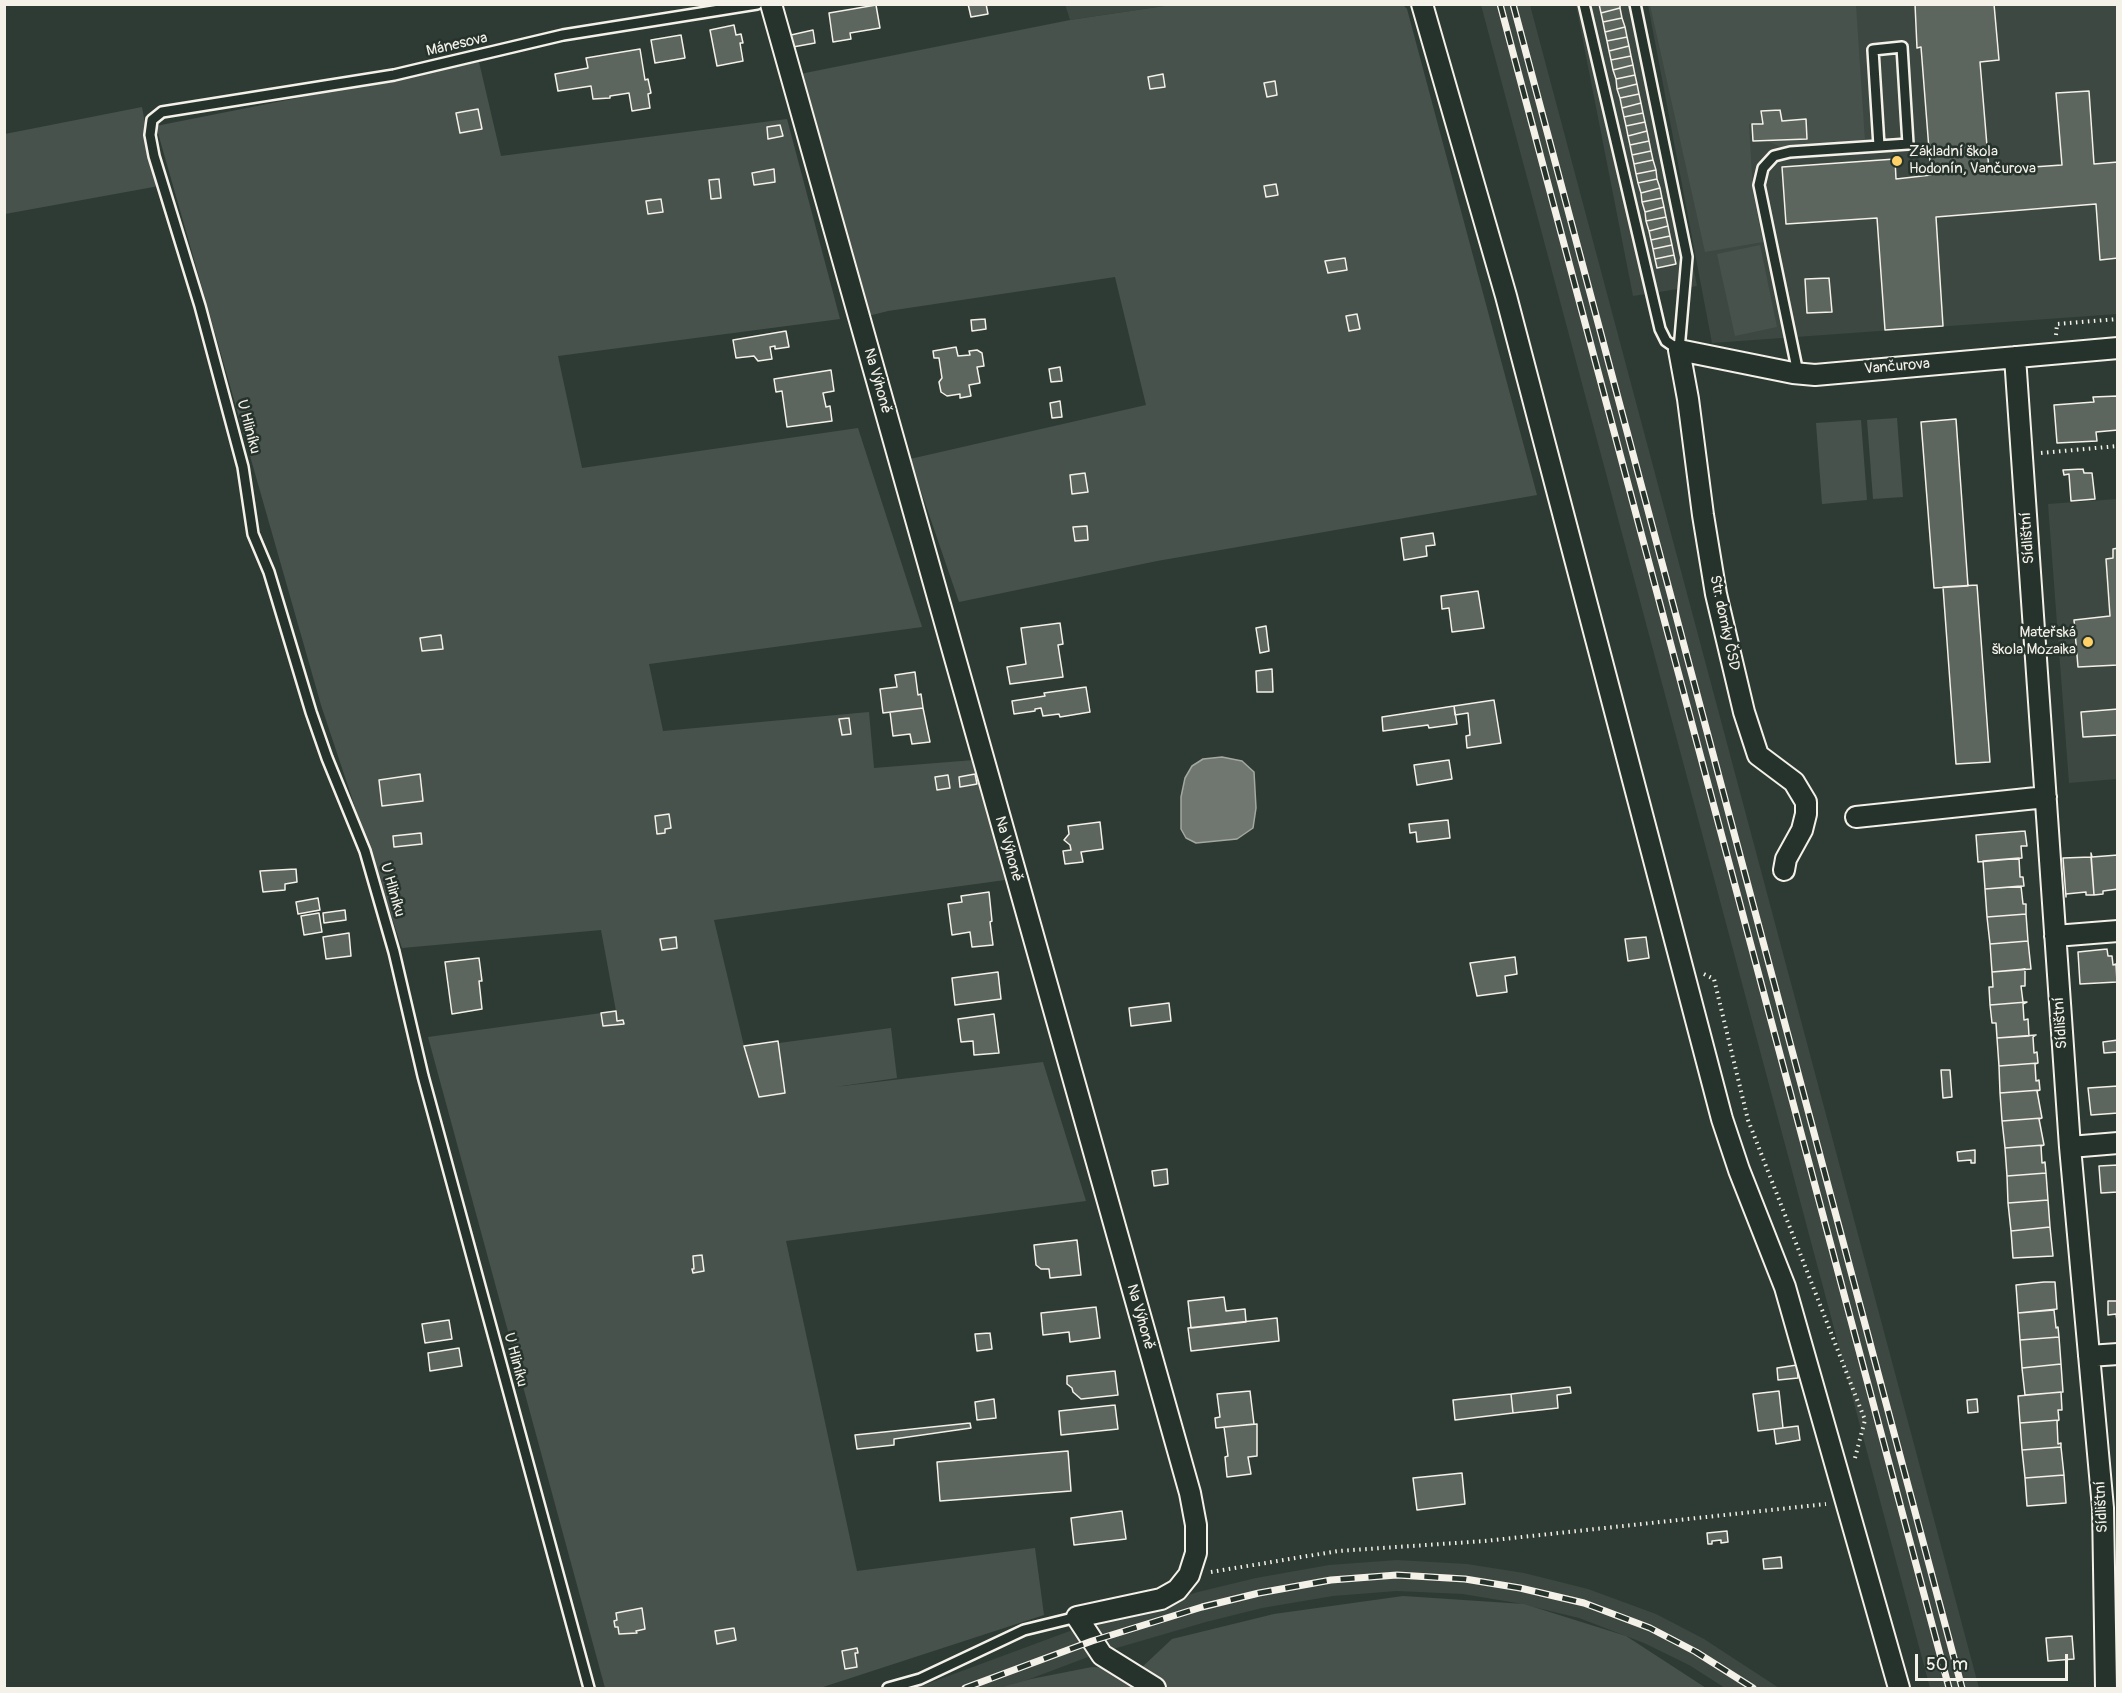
<!DOCTYPE html>
<html>
<head>
<meta charset="utf-8">
<style>
  body { margin:0 }
  #map { position:relative; width:2122px; height:1693px; overflow:hidden; background:#2e3b34; font-family:Pangolin,sans-serif }
  canvas { display:block }
  .frame { position:absolute; inset:0; border:6px solid #f4f1e8; pointer-events:none }
  .scale { position:absolute; left:1915px; top:1654px; width:153px; height:27px; box-sizing:border-box; border:3px solid #f4f1e8; border-top:0; padding-left:8px; font-size:18px; line-height:21px; white-space:nowrap; color:#f4f1e8; -webkit-text-stroke:4px #26332d; paint-order:stroke }
</style>
</head>
<body>
<div id="map">
<canvas width="2122" height="1693"></canvas>
<div class="frame"></div>
<div class="scale">50 m</div>
</div>
<script>
const g = document.querySelector('canvas').getContext('2d');
g.lineJoin = 'round';
function fill(path, color) { g.fillStyle = color; g.fill(path, 'evenodd'); }
const toPath = rows => new Path2D(rows.map(r => 'M' + r).join(''));
function strokePath(path, color, width, dash) { g.strokeStyle = color; g.lineWidth = width; g.lineCap = dash ? 'butt' : 'round'; g.setLineDash(dash || []); g.stroke(path); }
function label(font, color, halo, rows, align = 'center') {
  g.font = font + ' Pangolin,sans-serif'; g.lineWidth = 5; g.setLineDash([]); g.textBaseline = 'middle'; g.strokeStyle = halo; g.fillStyle = color; for (const [text, x, y, turn = 0] of rows) {
    g.save(); g.translate(x, y); g.rotate((+turn || 0) * Math.PI / 180); g.textAlign = isNaN(turn) ? turn : align; if (halo) g.strokeText(text, 0, 0); g.fillText(text, 0, 0); g.restore();
  }
}
fill(toPath([
  [1065,4,1171,5,1070,20],
  [1481,5,1530,5,1979,1688,1930,1688],
  [1576,5,1643,5,1697,286,1633,296],
  [1648,5,2114,5,2118,8,2117,314,1712,343],
  [2117,499,2117,779,2069,783,2048,504],
  [1397,1560,1467,1564,1524,1573,1588,1589,1656,1614,1704,1639,1779,1688,1725,1688,1689,1665,1644,1643,1579,1618,1517,1603,1463,1594,1397,1591,1333,1596,1262,1608,1206,1622,1096,1654,1006,1688,916,1688,1086,1625,1198,1592,1256,1578,1329,1565]
]), '#3c4841');
fill(toPath([
  [1171,5,1403,5,1407,9,1537,495,1157,561,959,602,910,459,1146,405,1115,277,888,311,868,316,800,74,1070,20],
  [1650,5,1856,5,1865,141,1781,147,1767,141,1806,139,1782,121,1780,110,1762,111,1763,124,1749,124,1753,193,1763,242,1705,252],
  [479,62,501,156,787,119,840,319,558,356,582,468,858,428,922,627,649,664,663,731,869,712,874,768,974,760,1005,880,714,920,744,1046,759,1097,785,1093,779,1043,891,1028,897,1078,835,1087,1043,1062,1086,1201,786,1241,857,1571,1035,1548,1044,1615,820,1688,605,1688,428,1037,616,1011,601,930,402,948,321,705,156,126],
  [142,107,149,145,159,186,5,214,5,134],
  [1760,245,1777,327,1735,336,1717,254],
  [1897,418,1903,497,1873,499,1867,420],
  [1861,420,1867,500,1822,504,1816,423],
  [1403,1596,1524,1604,1626,1636,1706,1688,999,1688,1031,1679,1092,1667,1139,1670,1172,1639,1274,1614]
]), '#48524c');
const water = toPath([
  [1222,757,1242,761,1254,772,1256,808,1253,828,1237,839,1196,843,1186,838,1181,829,1181,797,1185,778,1192,766,1203,759,1222,757]
]);
fill(water, '#6f7770');
strokePath(water, '#a4a8a0', 1.5);
const building = toPath([
  [968,4,986,4,988,14,971,17,968,4],
  [1599,4,1620,4,1620,8,1601,13,1599,4],
  [1915,4,1994,4,1999,60,1980,62,1989,170,2062,165,2056,93,2089,91,2094,164,2118,162,2118,258,2100,260,2096,204,1936,217,1943,326,1885,330,1877,218,1786,224,1782,167,1895,159,1896,179,1931,175,1921,47,1917,48,1915,4],
  [876,5,880,28,850,33,851,39,833,42,829,13,876,5],
  [1620,8,1622,18,1603,22,1601,13,1620,8],
  [1622,18,1625,27,1605,32,1603,22,1622,18],
  [734,25,736,35,741,34,743,43,740,43,743,61,717,66,710,30,734,25],
  [1625,27,1627,37,1607,41,1605,32,1625,27],
  [813,30,815,43,793,47,791,35,813,30],
  [681,35,685,58,655,63,651,40,681,35],
  [1627,37,1629,46,1609,51,1607,41,1627,37],
  [1629,46,1631,56,1611,60,1609,51,1629,46],
  [640,49,645,80,648,79,651,93,648,94,650,108,632,111,629,93,610,96,610,98,593,99,591,86,558,91,555,74,588,68,586,58,640,49],
  [1631,56,1633,65,1613,70,1611,60,1631,56],
  [1633,65,1635,75,1616,79,1613,70,1633,65],
  [1163,74,1165,87,1150,89,1148,77,1163,74],
  [1635,75,1637,84,1617,89,1616,79,1635,75],
  [1275,81,1277,95,1267,97,1264,83,1275,81],
  [1637,84,1639,94,1620,98,1617,89,1637,84],
  [1639,94,1641,103,1622,108,1620,98,1639,94],
  [1641,103,1643,113,1624,117,1622,108,1641,103],
  [478,109,482,129,460,133,456,113,478,109],
  [1780,110,1782,121,1806,119,1807,139,1753,141,1752,124,1763,124,1761,111,1780,110],
  [1643,113,1645,122,1626,126,1624,117,1643,113],
  [1645,122,1647,131,1628,136,1626,126,1645,122],
  [780,125,783,136,768,139,767,127,780,125],
  [1647,131,1649,141,1630,145,1628,136,1647,131],
  [1649,141,1651,151,1632,155,1630,145,1649,141],
  [1651,151,1653,160,1634,164,1632,155,1651,151],
  [1653,160,1656,170,1636,174,1634,164,1653,160],
  [774,169,775,182,754,185,752,173,774,169],
  [1656,170,1657,179,1638,183,1636,174,1656,170],
  [719,179,721,198,711,199,709,180,719,179],
  [1657,179,1660,188,1641,193,1638,183,1657,179],
  [1276,184,1278,195,1266,197,1264,186,1276,184],
  [1660,188,1662,198,1642,202,1641,193,1660,188],
  [1662,198,1664,207,1645,212,1642,202,1662,198],
  [661,199,663,212,648,214,646,201,661,199],
  [1664,207,1666,217,1646,221,1645,212,1664,207],
  [1666,217,1668,226,1649,231,1646,221,1666,217],
  [1668,226,1670,236,1651,240,1649,231,1668,226],
  [1670,236,1672,245,1653,249,1651,240,1670,236],
  [1672,245,1674,255,1655,259,1653,249,1672,245],
  [1674,255,1676,264,1657,268,1655,259,1674,255],
  [1345,258,1347,270,1328,273,1325,261,1345,258],
  [1829,278,1832,312,1807,313,1805,279,1829,278],
  [1357,314,1360,329,1349,331,1346,316,1357,314],
  [985,319,986,329,972,331,971,320,985,319],
  [786,331,789,347,775,349,775,346,770,347,772,359,758,361,754,356,736,358,733,340,786,331],
  [956,347,958,356,970,355,969,351,977,350,982,353,984,366,977,367,980,383,969,385,971,396,960,398,960,394,947,396,941,392,939,382,942,378,939,358,934,358,933,351,956,347],
  [1060,367,1062,381,1051,382,1049,369,1060,367],
  [831,370,834,391,823,393,826,407,830,406,832,421,787,427,782,391,776,392,774,379,831,370],
  [2118,396,2118,430,2096,432,2097,441,2057,443,2054,405,2094,402,2093,397,2118,396],
  [1060,401,1062,417,1052,418,1050,403,1060,401],
  [1956,419,1968,586,1934,588,1921,422,1956,419],
  [2083,469,2084,473,2092,473,2095,499,2071,501,2069,474,2064,475,2063,470,2083,469],
  [1085,473,1088,492,1072,494,1070,475,1085,473],
  [1087,526,1088,540,1075,541,1073,527,1087,526],
  [1433,533,1435,545,1426,546,1427,556,1404,560,1401,538,1433,533],
  [2118,548,2118,665,2078,667,2074,620,2110,616,2106,559,2113,558,2113,549,2118,548],
  [1977,585,1990,762,1956,764,1943,587,1977,585],
  [1478,591,1484,628,1452,632,1449,608,1442,609,1441,596,1478,591],
  [1060,623,1063,644,1058,645,1063,677,1010,684,1007,667,1026,664,1021,628,1060,623],
  [1266,626,1269,651,1260,653,1256,628,1266,626],
  [441,635,443,649,422,651,420,638,441,635],
  [1272,669,1273,692,1257,692,1256,671,1272,669],
  [915,672,918,695,921,694,923,708,883,713,880,689,897,687,895,675,915,672],
  [1086,687,1090,712,1060,717,1059,714,1043,716,1041,708,1035,709,1035,711,1014,714,1012,701,1045,696,1044,693,1086,687],
  [1494,700,1501,743,1467,748,1466,736,1470,735,1468,713,1455,715,1454,706,1494,700],
  [1454,706,1457,724,1429,728,1428,725,1383,731,1382,717,1454,706],
  [923,708,930,742,912,744,910,734,893,736,890,712,923,708],
  [2118,709,2118,735,2083,737,2081,712,2118,709],
  [849,718,851,734,842,735,839,719,849,718],
  [1449,760,1452,779,1417,785,1414,765,1449,760],
  [420,774,423,801,382,806,379,780,420,774],
  [975,774,977,784,960,787,959,777,975,774],
  [948,775,950,788,937,790,935,777,948,775],
  [669,814,671,828,665,829,665,833,657,834,655,816,669,814],
  [1448,820,1450,838,1417,842,1416,832,1410,833,1409,824,1448,820],
  [1100,822,1103,849,1081,852,1083,862,1065,864,1063,851,1071,850,1070,845,1064,840,1069,834,1068,826,1100,822],
  [2025,831,2027,846,2021,846,2022,858,1978,862,1976,835,2025,831],
  [421,833,422,844,394,847,393,836,421,833],
  [2091,853,2092,857,2118,855,2118,889,2103,891,2103,894,2094,895,2091,853],
  [2091,857,2094,895,2086,895,2086,892,2066,894,2066,897,2063,858,2091,857],
  [2019,858,2020,877,2023,877,2024,886,1985,889,1983,861,2019,858],
  [296,869,297,882,285,884,285,890,263,892,260,871,296,869],
  [2021,886,2023,904,2026,904,2026,914,1987,917,1985,889,2021,886],
  [989,892,992,921,990,922,993,945,972,947,970,932,952,935,948,904,962,902,961,896,989,892],
  [318,898,320,910,298,914,296,902,318,898],
  [345,910,346,920,324,923,323,913,345,910],
  [319,913,322,932,304,935,301,916,319,913],
  [2026,914,2028,941,1990,944,1987,917,2026,914],
  [349,933,351,956,326,959,323,937,349,933],
  [676,937,677,948,662,950,660,939,676,937],
  [1646,937,1649,958,1628,961,1625,939,1646,937],
  [2028,941,2031,969,1992,972,1990,944,2028,941],
  [2107,949,2108,956,2112,956,2113,965,2116,964,2117,982,2080,984,2078,952,2107,949],
  [1515,957,1517,974,1505,976,1507,992,1477,996,1470,963,1515,957],
  [479,958,482,981,479,981,482,1009,452,1014,445,962,479,958],
  [2025,969,2025,986,2021,986,2023,1002,2027,1002,1990,1005,1989,987,1993,987,1992,972,2025,969],
  [998,972,1001,999,955,1005,952,978,998,972],
  [2027,1002,2023,1004,2024,1020,2028,1019,2029,1036,1997,1038,1996,1023,1992,1023,1990,1005,2027,1002],
  [1169,1003,1171,1021,1131,1026,1129,1008,1169,1003],
  [616,1011,617,1021,623,1020,624,1024,603,1026,601,1013,616,1011],
  [994,1014,999,1053,974,1055,973,1041,961,1042,958,1019,994,1014],
  [2036,1035,2033,1037,2034,1053,2037,1052,2038,1063,1999,1066,1997,1038,2036,1035],
  [2118,1040,2118,1052,2104,1053,2103,1042,2118,1040],
  [778,1041,785,1093,759,1097,744,1046,778,1041],
  [2038,1063,2035,1064,2036,1081,2039,1080,2040,1090,2000,1093,1999,1066,2038,1063],
  [1941,1070,1950,1070,1952,1097,1943,1098,1941,1070],
  [2118,1086,2118,1113,2091,1115,2088,1088,2118,1086],
  [2040,1090,2037,1091,2042,1118,2002,1121,2000,1093,2040,1090],
  [2042,1118,2039,1119,2044,1145,2005,1148,2002,1121,2042,1118],
  [2044,1145,2041,1146,2042,1163,2045,1162,2046,1173,2007,1176,2005,1148,2044,1145],
  [1975,1150,1975,1163,1971,1163,1971,1160,1958,1161,1957,1152,1975,1150],
  [2118,1165,2118,1192,2101,1193,2099,1166,2118,1165],
  [1167,1169,1168,1184,1154,1186,1152,1171,1167,1169],
  [2046,1173,2048,1200,2008,1203,2007,1176,2046,1173],
  [2048,1200,2050,1227,2011,1231,2008,1203,2048,1200],
  [2050,1227,2053,1256,2013,1258,2011,1231,2050,1227],
  [1077,1240,1081,1275,1050,1278,1049,1269,1041,1269,1036,1265,1034,1245,1077,1240],
  [702,1255,704,1271,693,1273,692,1269,694,1269,693,1256,702,1255],
  [2044,1282,2055,1282,2057,1309,2018,1313,2016,1285,2044,1282],
  [1224,1297,1226,1311,1245,1309,1246,1322,1191,1328,1188,1301,1224,1297],
  [2108,1301,2118,1301,2118,1328,2116,1314,2108,1315,2108,1301],
  [1096,1307,1100,1338,1070,1342,1069,1332,1043,1335,1041,1313,1096,1307],
  [2054,1310,2056,1328,2058,1327,2059,1337,2020,1340,2018,1313,2054,1310],
  [1277,1318,1279,1341,1191,1351,1188,1328,1277,1318],
  [449,1320,452,1339,425,1343,422,1324,449,1320],
  [990,1333,992,1349,977,1351,975,1334,990,1333],
  [2059,1337,2061,1364,2022,1368,2020,1340,2059,1337],
  [459,1348,462,1366,430,1371,428,1353,459,1348],
  [2061,1364,2063,1392,2025,1395,2022,1368,2061,1364],
  [1797,1365,1798,1378,1778,1380,1777,1368,1797,1365],
  [1115,1371,1118,1395,1081,1399,1073,1392,1072,1388,1067,1384,1067,1376,1115,1371],
  [1570,1387,1571,1393,1557,1395,1558,1408,1513,1413,1511,1394,1570,1387],
  [1250,1391,1254,1424,1216,1428,1215,1418,1220,1417,1217,1394,1250,1391],
  [1779,1391,1783,1428,1758,1431,1753,1394,1779,1391],
  [2061,1392,2062,1410,2058,1410,2059,1420,2020,1423,2018,1396,2061,1392],
  [1511,1394,1513,1413,1455,1420,1453,1400,1511,1394],
  [994,1399,996,1418,977,1420,975,1402,994,1399],
  [1977,1399,1978,1412,1968,1413,1967,1400,1977,1399],
  [1115,1405,1118,1429,1061,1435,1059,1411,1115,1405],
  [2059,1420,2057,1421,2058,1444,2061,1443,2061,1447,2022,1450,2020,1423,2059,1420],
  [970,1423,971,1428,894,1439,894,1445,857,1449,855,1435,970,1423],
  [1257,1424,1257,1456,1248,1457,1251,1474,1227,1477,1225,1457,1228,1456,1224,1427,1257,1424],
  [1798,1426,1800,1440,1776,1444,1774,1429,1798,1426],
  [2061,1447,2064,1475,2025,1478,2022,1450,2061,1447],
  [1068,1451,1071,1491,940,1501,937,1462,1068,1451],
  [1462,1473,1465,1504,1417,1510,1413,1478,1462,1473],
  [2064,1475,2066,1503,2027,1506,2025,1478,2064,1475],
  [1122,1511,1126,1539,1074,1545,1071,1518,1122,1511],
  [1727,1531,1728,1542,1721,1543,1721,1540,1712,1541,1712,1544,1708,1544,1707,1533,1727,1531],
  [1781,1557,1782,1568,1764,1569,1763,1559,1781,1557],
  [642,1608,645,1629,636,1631,637,1633,619,1634,618,1627,615,1627,614,1621,617,1620,616,1613,642,1608],
  [734,1628,736,1640,717,1644,715,1631,734,1628],
  [2072,1636,2074,1659,2048,1661,2046,1638,2072,1636],
  [857,1648,858,1653,855,1653,857,1667,845,1669,842,1651,857,1648]
]);
fill(building, '#5c655e');
strokePath(building, '#f4f1e8', 1.5);
const lane = toPath([
  [1584,4,1660,329,1666,341,1679,350,1687,257,1635,4],
  [1798,373,1759,185,1763,168,1774,156,1790,152,1879,146,1873,50,1902,47,1908,144,1879,146],
  [589,1688,423,1076,394,952,365,851,327,758,311,712,269,572,253,534,243,467,200,306,154,156,150,135,152,120,162,112,394,75,563,35,757,4],
  [888,1688,920,1679,1024,1630,1077,1617]
]);
const street = toPath([
  [771,4,1190,1493,1196,1525,1196,1553,1189,1575,1177,1590,1161,1599,1077,1617,1102,1655,1155,1688],
  [1422,4,1506,296,1722,1119,1739,1170,1785,1287,1899,1688],
  [2015,357,2070,1147,2103,1508,2106,1688],
  [1856,817,2046,797],
  [1784,870,1786,859,1802,830,1806,814,1806,802,1794,782,1758,755,1744,712,1716,594,1703,515,1688,399,1679,350,1793,373,1815,375,2118,348],
  [2055,936,2118,931],
  [2070,1147,2118,1143],
  [2089,1356,2118,1354]
]);
strokePath(lane, '#f4f1e8', 14);
strokePath(street, '#f4f1e8', 24);
strokePath(toPath([
  [2056,335,2057,324,2118,319],
  [2041,453,2118,446],
  [1704,974,1714,979,1748,1120,1865,1420,1855,1458],
  [1211,1572,1338,1551,1485,1541,1826,1504]
]), '#f4f1e8', 4, [1.5, 4.5]);
strokePath(lane, '#26332d', 9);
strokePath(street, '#26332d', 20);
const rail = toPath([
  [1500,4,1949,1688],
  [1513,4,1962,1688],
  [965,1688,1092,1641,1202,1607,1259,1593,1331,1580,1397,1575,1465,1579,1520,1588,1584,1603,1650,1628,1696,1652,1753,1688]
]);
strokePath(rail, '#f4f1e8', 7);
strokePath(rail, '#26332d', 4.5, [14]);
for (const [x, y, r, color] of [
  [1897,161,6,"#ffd166"],
  [2088,642,6,"#ffd166"]
]) { const dot = new Path2D(); dot.arc(x, y, r, 0, 2 * Math.PI); g.fillStyle = color; g.fill(dot); strokePath(dot, '#26332d', 2); }
label('15px', '#f4f1e8', '#26332d', [
  ["Mánesova",457,45,-13],
  ["Vančurova",1897,367,-5],
  ["Na Výhoně",877,381,74],
  ["U Hliníku",248,427,75],
  ["Sídlištní",2028,538,-94],
  ["Str. domky ČSD",1724,623,78],
  ["Na Výhoně",1008,849,74],
  ["U Hliníku",392,890,74],
  ["Sídlištní",2061,1023,-94],
  ["Na Výhoně",1140,1317,74],
  ["U Hliníku",515,1360,75],
  ["Sídlištní",2102,1507,-93]
]);
label('15px', '#f4f1e8', '#26332d', [
  ["Základní škola",1909,152],
  ["Hodonín, Vančurova",1909,169],
  ["Mateřská",2076,633,"right"],
  ["škola Mozaika",2076,650,"right"]
], 'left');
</script>
</body>
</html>
